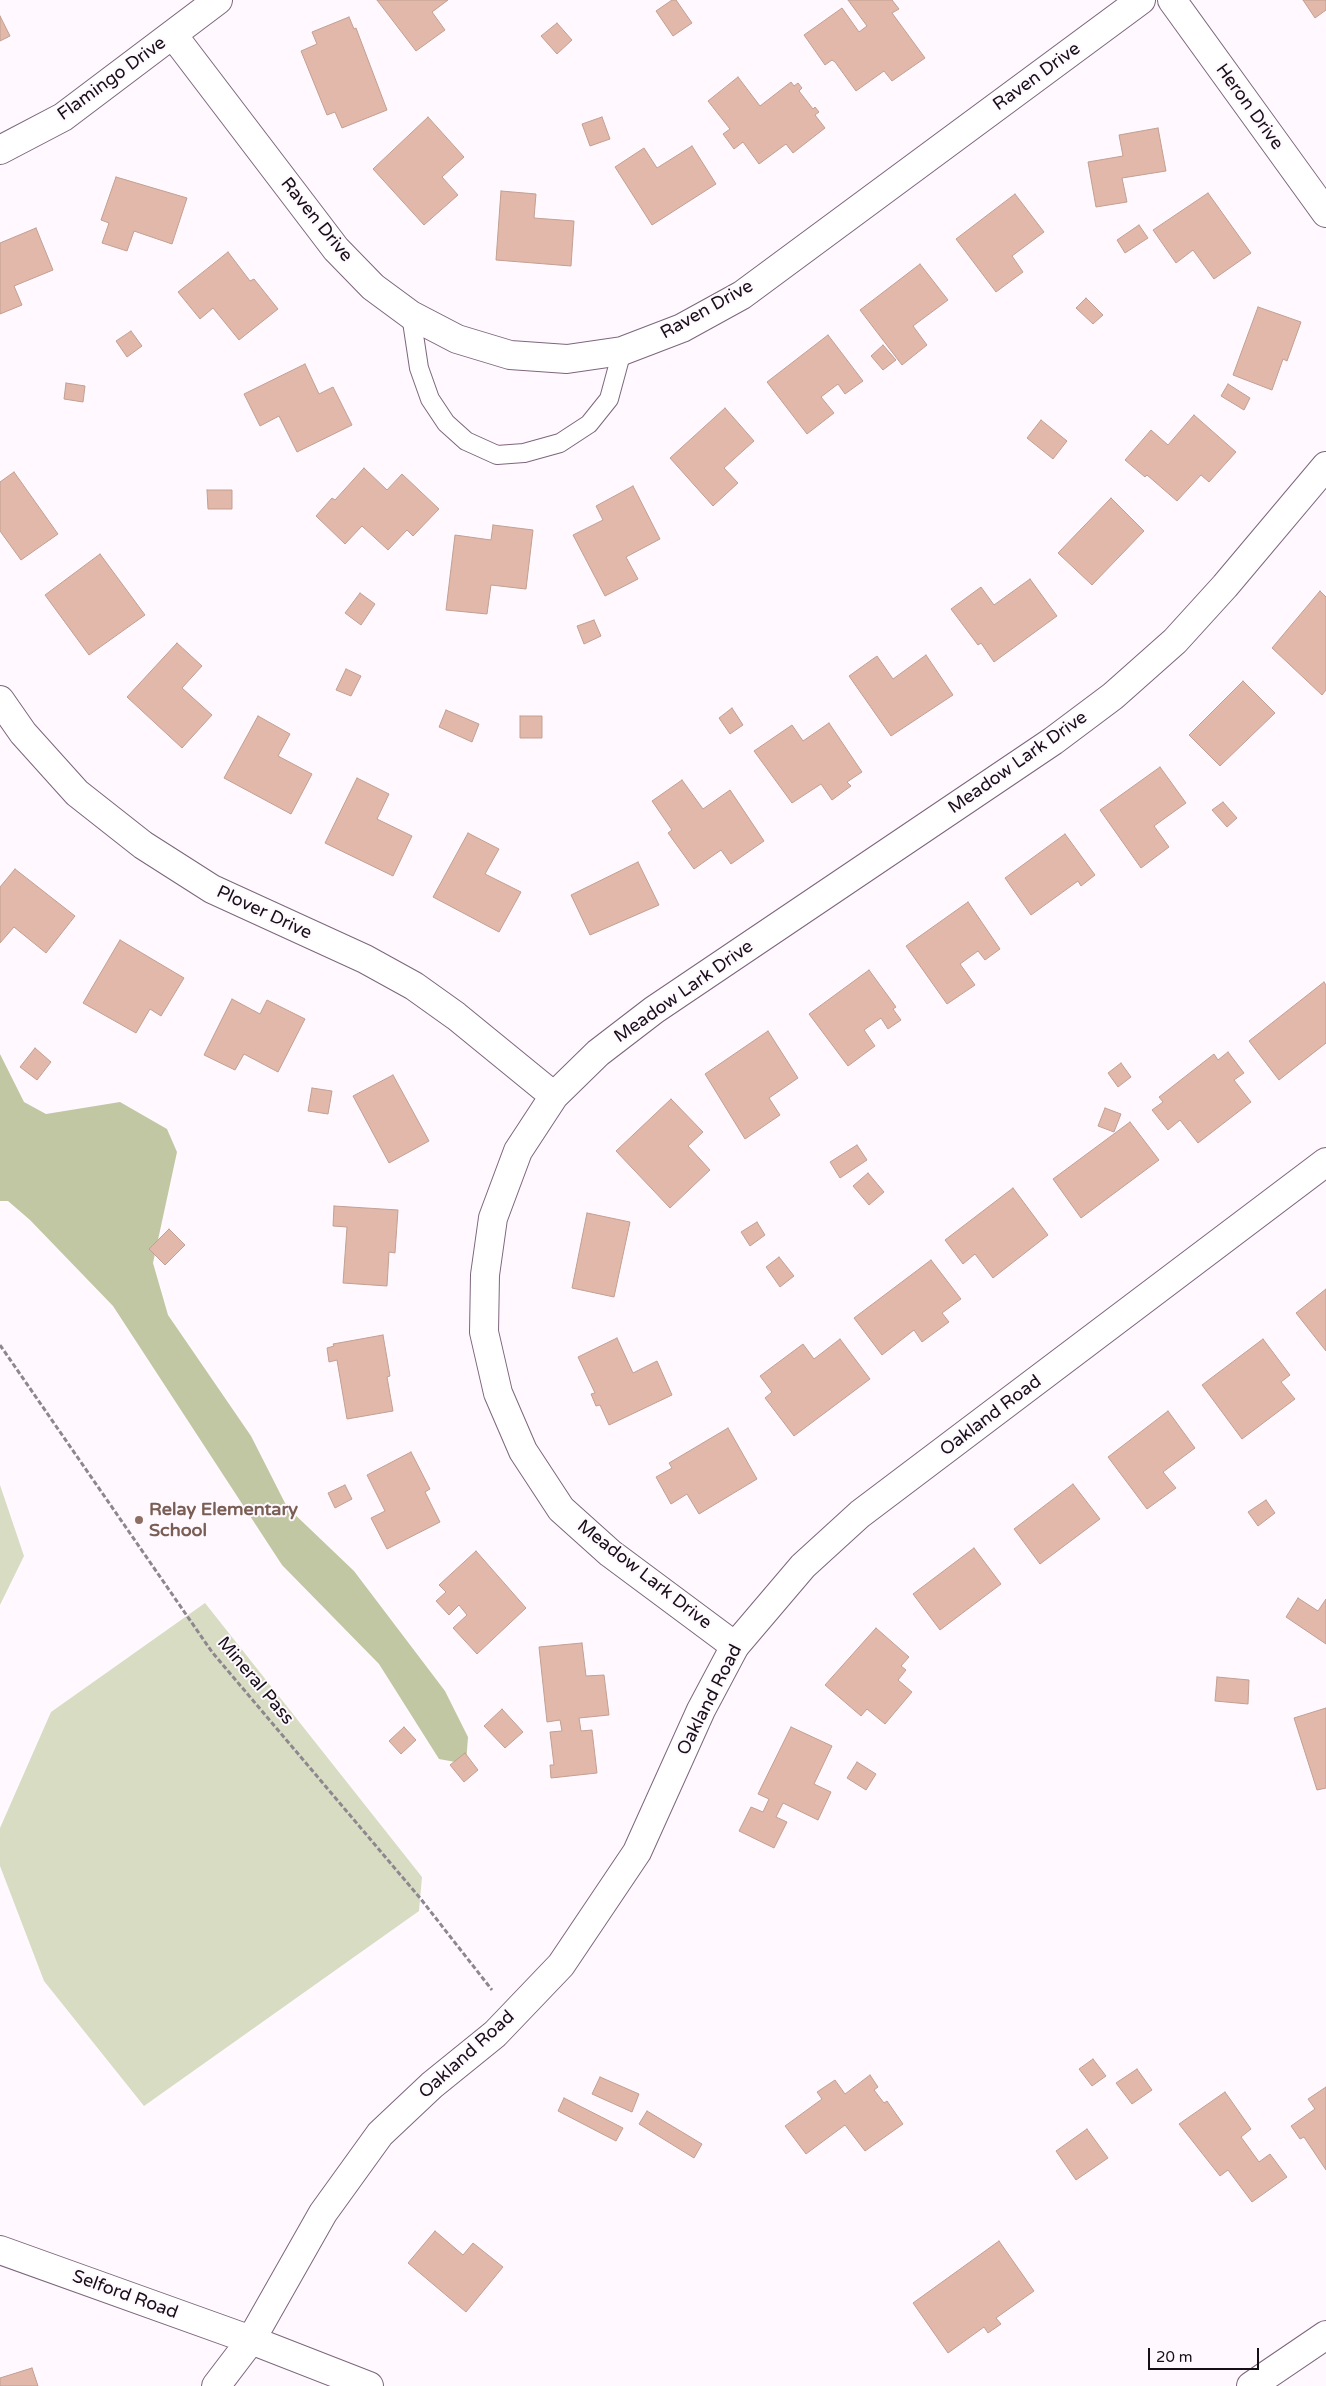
<!DOCTYPE html>
<html>
<head>
<meta charset="utf-8">
<style>
  body { margin:0 }
  #map { position:relative; width:1326px; height:2386px; overflow:hidden; background:#fff9ff; font-family:"Varela Round",sans-serif }
  canvas { display:block }
  .scale { position:absolute; left:1148px; top:2348px; width:111px; height:22px; box-sizing:border-box; border:2px solid #170f18; border-top:0; padding-left:6px; font-size:15px; line-height:18px; white-space:nowrap; color:#170f18; -webkit-text-stroke:4px #fff9ff; paint-order:stroke }
</style>
</head>
<body>
<div id="map">
<canvas width="1326" height="2386"></canvas>
<div class="scale">20 m</div>
</div>
<script>
const g = document.querySelector('canvas').getContext('2d');
g.lineJoin = 'round';
function fill(path, color) { g.fillStyle = color; g.fill(path, 'evenodd'); }
const toPath = rows => new Path2D(rows.map(r => 'M' + r).join(''));
function strokePath(path, color, width, dash) { g.strokeStyle = color; g.lineWidth = width; g.lineCap = dash ? 'butt' : 'round'; g.setLineDash(dash || []); g.stroke(path); }
function label(font, color, halo, rows, align = 'center') {
  g.font = font + ' "Varela Round",sans-serif'; g.lineWidth = 4; g.setLineDash([]); g.textBaseline = 'middle'; g.strokeStyle = halo; g.fillStyle = color; for (const [text, x, y, turn = 0] of rows) {
    g.save(); g.translate(x, y); g.rotate((+turn || 0) * Math.PI / 180); g.textAlign = isNaN(turn) ? turn : align; if (halo) g.strokeText(text, 0, 0); g.fillText(text, 0, 0); g.restore();
  }
}
fill(toPath([
  [0,1485,24,1556,0,1605],
  [205,1603,422,1877,419,1911,144,2106,44,1981,0,1866,0,1828,51,1712]
]), '#d7dcc3');
fill(toPath([
  [0,1054,24,1102,46,1114,120,1102,167,1129,177,1152,153,1263,168,1315,251,1436,287,1507,354,1571,445,1691,468,1737,466,1764,439,1759,379,1664,282,1565,113,1306,30,1220,8,1201,0,1201]
]), '#c1c7a2');
const building = toPath([
  [377,0,448,0,432,12,445,30,416,51,377,0],
  [672,0,676,0,692,23,673,36,656,11,672,0],
  [848,0,892,0,899,9,892,13,925,58,892,81,884,71,856,91,835,62,832,60,825,65,804,35,842,8,859,32,867,26,848,0],
  [1303,0,1326,0,1326,10,1315,18,1303,0],
  [0,16,10,36,0,41,0,16],
  [349,17,354,29,356,28,387,110,342,128,335,112,327,115,301,51,317,44,312,32,349,17],
  [557,23,572,40,557,54,541,36,557,23],
  [738,77,760,106,791,82,794,86,798,83,802,88,799,91,813,109,815,107,819,112,815,115,825,128,793,153,786,144,759,164,743,142,734,149,723,134,730,129,708,101,738,77],
  [428,117,464,157,442,177,458,195,424,225,373,169,428,117],
  [602,117,610,139,590,146,582,124,602,117],
  [1158,128,1166,171,1122,178,1127,202,1096,207,1088,162,1123,156,1119,135,1158,128],
  [692,146,716,184,652,225,615,167,644,148,657,168,692,146],
  [116,177,187,198,172,244,134,231,127,251,102,243,109,223,101,220,116,177],
  [501,191,536,194,534,218,574,221,571,266,496,260,501,191],
  [1208,193,1251,253,1214,279,1193,250,1176,263,1153,230,1208,193],
  [1015,194,1044,232,1012,256,1023,272,996,292,956,239,1015,194],
  [1139,225,1148,238,1125,253,1117,240,1139,225],
  [36,228,53,270,14,286,22,305,0,314,0,243,36,228],
  [228,252,250,281,254,279,278,309,239,340,213,308,200,319,178,292,228,252],
  [920,264,948,300,913,326,927,345,902,365,860,310,920,264],
  [1086,298,1103,315,1093,324,1076,308,1086,298],
  [1258,307,1301,322,1287,361,1283,359,1272,390,1233,375,1258,307],
  [131,331,142,346,127,357,116,341,131,331],
  [828,335,863,381,845,394,838,384,821,397,834,413,807,434,767,382,828,335],
  [883,345,896,360,883,370,871,356,883,345],
  [305,364,319,394,333,387,352,425,297,452,279,416,260,426,244,394,305,364],
  [66,383,85,386,83,402,64,399,66,383],
  [1228,384,1250,398,1244,410,1221,396,1228,384],
  [725,408,754,441,724,468,738,483,713,506,670,458,725,408],
  [1194,415,1236,452,1209,482,1201,475,1177,501,1147,475,1145,477,1125,460,1151,430,1168,445,1194,415],
  [1041,420,1067,441,1053,459,1027,438,1041,420],
  [364,468,387,490,402,474,439,509,413,536,407,530,388,550,362,526,345,544,316,516,332,498,335,500,364,468],
  [14,472,58,534,21,560,0,531,0,482,14,472],
  [633,486,660,539,626,557,638,579,605,596,573,535,603,520,596,506,633,486],
  [207,490,232,490,232,509,208,509,207,490],
  [1111,498,1144,531,1092,585,1058,553,1111,498],
  [493,525,533,530,526,589,491,585,487,614,446,610,455,535,491,540,493,525],
  [100,554,145,615,89,655,45,595,100,554],
  [1030,579,1057,616,994,662,981,643,978,645,951,609,981,587,994,605,1030,579],
  [1320,591,1326,597,1326,690,1322,695,1272,648,1320,591],
  [360,593,375,604,361,625,345,613,360,593],
  [594,620,601,636,584,644,577,626,594,620],
  [177,643,202,666,182,688,212,715,182,748,127,697,177,643],
  [926,655,953,695,891,736,849,676,877,656,893,679,926,655],
  [346,669,361,676,351,696,336,690,346,669],
  [1243,681,1275,713,1220,766,1189,735,1243,681],
  [732,708,743,725,730,734,719,718,732,708],
  [446,710,479,724,472,742,439,727,446,710],
  [258,716,290,734,278,756,312,774,291,814,224,778,258,716],
  [520,716,542,716,542,738,520,738,520,716],
  [829,723,862,772,847,782,851,786,832,800,821,784,792,803,754,751,792,725,803,741,829,723],
  [1160,767,1186,803,1154,826,1169,847,1141,868,1100,810,1160,767],
  [357,778,389,794,377,819,412,836,393,876,325,843,357,778],
  [682,780,703,809,730,790,764,841,731,864,721,850,694,869,668,833,672,830,652,801,682,780],
  [1223,802,1237,818,1227,827,1212,810,1223,802],
  [468,833,499,849,485,874,521,892,499,932,433,897,468,833],
  [1065,834,1095,875,1081,886,1078,881,1031,915,1005,878,1065,834],
  [638,862,659,905,590,935,571,895,638,862],
  [15,869,75,916,46,953,14,927,0,943,0,887,15,869],
  [968,902,1000,949,985,960,978,951,960,964,975,985,947,1004,906,946,968,902],
  [120,940,184,978,161,1016,150,1009,136,1033,83,1003,120,940],
  [869,970,896,1007,893,1009,901,1020,888,1029,881,1018,864,1030,875,1046,848,1066,809,1014,869,970],
  [1324,982,1326,985,1326,1043,1279,1080,1249,1041,1324,982],
  [232,999,260,1014,267,1000,305,1019,278,1072,244,1054,235,1070,204,1055,232,999],
  [768,1031,798,1078,769,1098,780,1115,745,1139,705,1074,768,1031],
  [35,1048,51,1062,37,1080,20,1067,35,1048],
  [1228,1052,1244,1073,1234,1080,1251,1102,1198,1143,1180,1120,1168,1130,1152,1110,1163,1102,1159,1097,1214,1054,1218,1060,1228,1052],
  [1121,1063,1131,1077,1118,1087,1108,1073,1121,1063],
  [393,1075,429,1141,389,1163,353,1096,393,1075],
  [312,1088,332,1091,328,1114,308,1111,312,1088],
  [671,1099,703,1132,688,1146,710,1170,670,1208,616,1151,671,1099],
  [1105,1108,1121,1114,1114,1132,1098,1126,1105,1108],
  [1130,1122,1159,1160,1081,1218,1053,1179,1130,1122],
  [857,1145,867,1160,840,1178,830,1162,857,1145],
  [868,1173,884,1192,869,1205,853,1186,868,1173],
  [1013,1188,1048,1235,993,1278,975,1254,963,1264,945,1240,1013,1188],
  [334,1206,398,1210,395,1253,389,1252,387,1286,343,1283,347,1227,333,1226,334,1206],
  [587,1213,630,1222,614,1297,572,1288,587,1213],
  [757,1222,765,1235,750,1246,741,1232,757,1222],
  [169,1229,185,1245,165,1265,149,1249,169,1229],
  [779,1257,794,1276,780,1287,766,1267,779,1257],
  [931,1260,961,1299,942,1313,949,1322,922,1342,914,1330,882,1355,854,1318,931,1260],
  [1326,1289,1326,1351,1296,1313,1326,1289],
  [383,1335,390,1376,387,1377,393,1411,347,1419,337,1360,329,1362,327,1348,334,1346,333,1344,383,1335],
  [617,1338,633,1373,657,1361,672,1395,609,1425,600,1405,596,1406,591,1394,595,1393,578,1357,617,1338],
  [840,1339,870,1379,794,1436,765,1398,772,1392,760,1376,803,1344,814,1359,840,1339],
  [1263,1339,1290,1375,1281,1382,1295,1399,1242,1439,1202,1385,1263,1339],
  [1168,1411,1195,1448,1163,1472,1176,1488,1147,1509,1108,1457,1168,1411],
  [728,1428,757,1479,699,1514,687,1494,671,1504,656,1477,672,1468,669,1463,728,1428],
  [411,1452,430,1489,425,1492,440,1522,387,1549,371,1518,385,1511,367,1475,411,1452],
  [1073,1484,1100,1519,1040,1564,1014,1529,1073,1484],
  [345,1485,352,1499,335,1508,328,1493,345,1485],
  [1266,1500,1275,1513,1258,1526,1248,1512,1266,1500],
  [974,1548,1001,1584,940,1630,913,1594,974,1548],
  [476,1551,526,1608,477,1654,453,1628,467,1615,459,1605,449,1615,436,1601,446,1592,439,1585,476,1551],
  [1298,1598,1318,1611,1326,1599,1326,1644,1286,1617,1298,1598],
  [876,1628,909,1657,901,1666,906,1670,898,1680,912,1692,885,1724,867,1709,861,1716,825,1685,876,1628],
  [582,1643,586,1676,604,1675,609,1715,579,1718,581,1731,592,1730,597,1773,551,1778,550,1765,554,1765,550,1732,562,1731,560,1720,547,1722,539,1647,582,1643],
  [1217,1677,1249,1680,1248,1704,1215,1701,1217,1677],
  [1326,1708,1326,1788,1317,1790,1294,1718,1326,1708],
  [502,1709,523,1732,505,1748,484,1726,502,1709],
  [404,1727,416,1740,401,1754,389,1741,404,1727],
  [791,1727,832,1746,814,1784,831,1792,818,1820,783,1803,776,1817,787,1822,774,1848,739,1831,751,1807,763,1812,769,1799,758,1794,791,1727],
  [465,1753,478,1770,464,1782,450,1765,465,1753],
  [857,1762,876,1774,866,1790,847,1778,857,1762],
  [1093,2059,1106,2076,1092,2086,1079,2069,1093,2059],
  [1137,2069,1152,2090,1132,2104,1116,2083,1137,2069],
  [870,2075,878,2087,874,2090,884,2103,887,2101,903,2124,865,2151,845,2125,806,2154,785,2126,822,2099,817,2092,835,2080,845,2094,870,2075],
  [600,2077,639,2094,632,2112,592,2094,600,2077],
  [1326,2087,1326,2170,1304,2137,1300,2139,1291,2126,1315,2109,1308,2099,1326,2087],
  [1225,2092,1251,2129,1241,2137,1259,2162,1270,2154,1287,2177,1252,2202,1228,2170,1220,2176,1179,2124,1225,2092],
  [564,2098,623,2128,616,2141,558,2111,564,2098],
  [647,2111,702,2144,694,2158,639,2124,647,2111],
  [1087,2129,1108,2158,1076,2180,1056,2151,1087,2129],
  [435,2231,463,2255,473,2243,503,2267,466,2312,408,2263,435,2231],
  [999,2241,1034,2291,996,2318,1001,2324,988,2333,984,2327,948,2353,913,2303,999,2241],
  [32,2368,38,2386,0,2386,0,2378,32,2368]
]);
fill(building, '#e1b8a9');
strokePath(building, '#c29f92', 1);
const service = toPath([
  [411,315,419,368,430,399,446,423,466,441,497,455,524,453,560,443,589,424,609,399,622,351]
]);
const minor = toPath([
  [1172,0,1326,213],
  [173,35,336,249,373,287,411,315,457,339,510,355,567,359,622,351,682,328,742,295,1141,0],
  [0,150,63,117,218,0],
  [0,700,23,733,77,793,143,845,212,889,365,959,414,986,456,1016,554,1096],
  [735,1646,610,1553,561,1509,523,1451,498,1393,484,1332,485,1275,493,1218,518,1151,554,1096,598,1053,654,1010,1053,741,1113,696,1175,641,1225,586,1326,466],
  [1251,2386,1326,2335]
]);
const tertiary = toPath([
  [0,2250,251,2340,369,2386],
  [216,2386,251,2340,323,2213,380,2134,432,2085,495,2034,561,1965,637,1852,701,1710,735,1646,803,1566,860,1514,1326,1162]
]);
strokePath(service, '#7d667d', 20);
strokePath(minor, '#7d667d', 30);
strokePath(tertiary, '#7d667d', 30);
strokePath(toPath([
  [0,1345,212,1652,420,1898,492,1990]
]), '#8e878e', 3, [5, 2.5]);
strokePath(service, '#fff', 18);
strokePath(minor, '#fff', 28);
strokePath(tertiary, '#fff', 28);
for (const [x, y, r, color] of [
  [139,1520,5,"#8d6e63"]
]) { const dot = new Path2D(); dot.arc(x, y, r, 0, 2 * Math.PI); g.fillStyle = color; g.fill(dot); strokePath(dot, '#fff9ff', 2); }
label('18px', '#170f18', '#fff9ff', [
  ["Raven Drive",1037,77,-36],
  ["Flamingo Drive",112,79,-36],
  ["Heron Drive",1249,107,54],
  ["Raven Drive",316,220,51],
  ["Raven Drive",707,310,-29],
  ["Meadow Lark Drive",1018,763,-35],
  ["Plover Drive",264,913,25],
  ["Meadow Lark Drive",684,992,-35],
  ["Oakland Road",991,1416,-37],
  ["Meadow Lark Drive",644,1575,38],
  ["Mineral Pass",255,1681,50],
  ["Oakland Road",710,1700,-63],
  ["Oakland Road",467,2055,-42],
  ["Selford Road",125,2295,20]
]);
label('bold 18px', '#785e54', '#fff9ff', [
  ["Relay Elementary",149,1510],
  ["School",149,1531]
], 'left');
</script>
</body>
</html>
